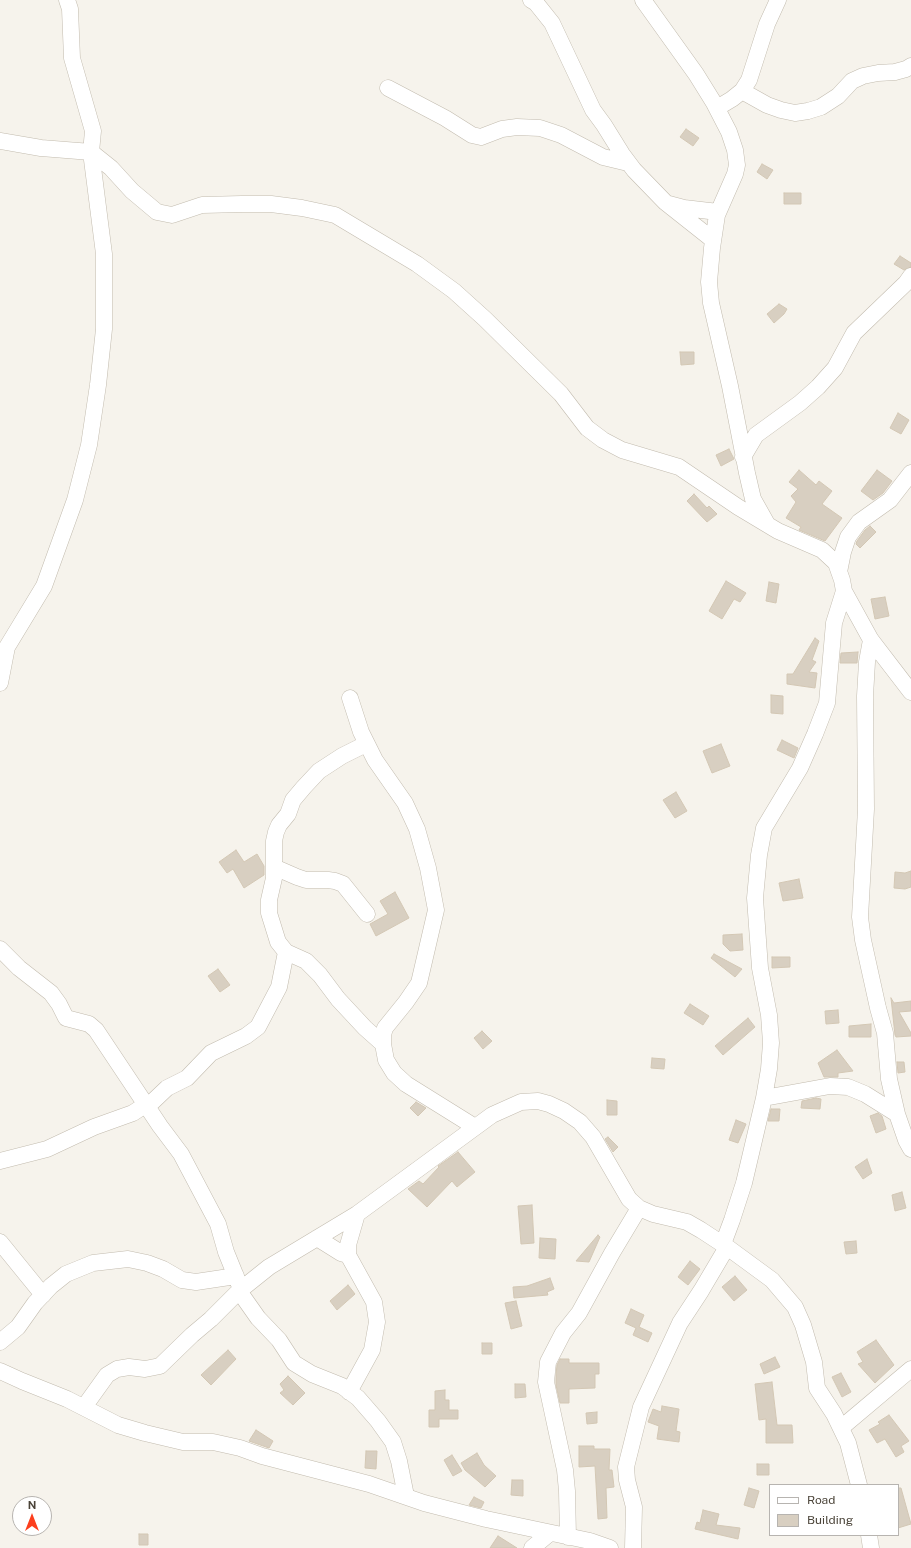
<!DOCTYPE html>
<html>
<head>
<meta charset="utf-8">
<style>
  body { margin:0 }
  #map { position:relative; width:911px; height:1548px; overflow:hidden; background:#f6f3ec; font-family:"Public Sans",sans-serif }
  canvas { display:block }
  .legend { position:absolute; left:769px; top:1484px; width:130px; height:52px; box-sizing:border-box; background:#fff; border:1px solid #b7b4b0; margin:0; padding:5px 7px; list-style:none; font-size:12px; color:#4b4439 }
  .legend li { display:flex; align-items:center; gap:8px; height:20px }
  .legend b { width:20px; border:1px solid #b7b4b0 }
  .north { position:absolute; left:12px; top:1496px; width:40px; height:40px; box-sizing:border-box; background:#fff; border:1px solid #b7b4b0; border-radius:50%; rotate:0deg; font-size:11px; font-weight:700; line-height:16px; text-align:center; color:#4b4439 }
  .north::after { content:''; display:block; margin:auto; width:14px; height:18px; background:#fc3f1d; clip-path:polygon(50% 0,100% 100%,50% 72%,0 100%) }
</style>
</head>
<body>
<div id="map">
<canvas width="911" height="1548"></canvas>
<ul class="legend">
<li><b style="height:5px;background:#fff"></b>Road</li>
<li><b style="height:11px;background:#d8cfc1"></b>Building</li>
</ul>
<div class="north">N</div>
</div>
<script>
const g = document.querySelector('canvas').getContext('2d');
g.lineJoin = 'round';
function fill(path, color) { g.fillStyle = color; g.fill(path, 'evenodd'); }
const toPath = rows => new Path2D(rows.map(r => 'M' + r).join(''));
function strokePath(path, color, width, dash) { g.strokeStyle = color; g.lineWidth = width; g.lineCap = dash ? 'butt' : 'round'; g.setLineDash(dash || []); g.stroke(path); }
const building = toPath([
  [686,129,699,138,693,146,680,137,686,129],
  [762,164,773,170,767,179,757,172,762,164],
  [784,193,801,193,801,204,784,204,784,193],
  [900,256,911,263,911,267,904,270,894,264,900,256],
  [779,304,787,309,784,314,774,323,767,314,779,304],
  [680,352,694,352,694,364,681,365,680,352],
  [898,413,909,420,901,434,890,428,898,413],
  [729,449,734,459,721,466,716,455,729,449],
  [799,470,816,485,819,481,832,491,822,504,842,518,825,541,799,530,801,527,786,518,796,502,791,496,798,489,789,482,799,470],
  [877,470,892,481,883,493,873,500,861,491,877,470],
  [694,494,707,508,709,506,717,514,707,522,687,501,694,494],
  [870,526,876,532,860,548,856,544,857,541,865,530,870,526],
  [726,581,746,593,740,602,734,599,722,619,709,611,726,581],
  [769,582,779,584,776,603,766,601,769,582],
  [885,597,889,616,875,619,871,599,885,597],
  [815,638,819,641,812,660,816,662,809,672,817,673,815,688,787,684,787,674,793,674,815,638],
  [858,652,857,663,840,663,841,653,858,652],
  [771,695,783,696,783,714,771,713,771,695],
  [782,740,798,748,794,758,777,750,782,740],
  [721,744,730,766,712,773,703,751,721,744],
  [676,792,687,811,675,818,663,800,676,792],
  [236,850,244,862,257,854,264,866,264,875,244,888,233,869,227,873,219,862,236,850],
  [911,871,911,887,905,889,894,888,895,872,905,873,911,871],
  [799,879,803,898,783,901,779,883,799,879],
  [395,892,409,918,376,936,370,924,388,914,380,901,395,892],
  [742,934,743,950,730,951,723,944,723,935,742,934],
  [714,954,742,969,735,977,711,958,714,954],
  [772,957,790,957,790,967,772,968,772,957],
  [218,969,230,985,220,992,208,976,218,969],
  [891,998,894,1003,911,1001,911,1011,899,1012,911,1033,911,1036,896,1037,895,1035,891,998],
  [690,1004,709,1016,703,1025,684,1013,690,1004],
  [838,1010,839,1023,826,1024,825,1011,838,1010],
  [748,1018,755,1027,723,1055,715,1046,748,1018],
  [871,1024,871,1037,849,1037,849,1026,871,1024],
  [482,1031,492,1041,483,1049,474,1038,482,1031],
  [837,1050,853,1071,838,1073,838,1077,824,1077,818,1063,837,1050],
  [652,1058,665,1059,664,1069,651,1068,652,1058],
  [897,1062,904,1062,905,1072,898,1073,897,1062],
  [816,1098,821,1099,820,1109,801,1108,802,1101,816,1098],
  [607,1100,617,1101,617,1115,607,1115,607,1100],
  [416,1102,426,1108,418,1116,410,1108,416,1102],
  [771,1109,780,1109,779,1121,768,1121,771,1109],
  [878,1113,882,1116,886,1129,876,1133,870,1116,878,1113],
  [736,1120,746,1124,738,1143,729,1140,736,1120],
  [608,1137,618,1147,613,1152,605,1139,608,1137],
  [458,1152,475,1172,457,1187,452,1181,427,1207,408,1189,419,1181,423,1184,439,1167,438,1166,458,1152],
  [867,1159,872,1173,863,1179,855,1167,867,1159],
  [902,1192,906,1208,895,1211,892,1195,902,1192],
  [532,1205,534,1243,521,1244,518,1206,532,1205],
  [598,1235,600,1237,589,1262,576,1261,598,1235],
  [540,1238,556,1239,555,1259,539,1258,540,1238],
  [856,1241,857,1253,846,1254,844,1242,856,1241],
  [690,1261,700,1269,688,1285,678,1277,690,1261],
  [735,1276,747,1290,734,1301,722,1287,735,1276],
  [550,1278,554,1289,547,1292,548,1295,514,1298,513,1287,527,1286,550,1278],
  [348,1285,355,1294,337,1310,330,1301,348,1285],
  [516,1301,522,1326,511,1329,505,1303,516,1301],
  [631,1309,644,1315,639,1327,652,1333,648,1342,633,1335,636,1328,625,1323,631,1309],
  [876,1340,894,1365,875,1383,858,1364,863,1362,857,1352,876,1340],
  [482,1343,492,1343,492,1354,482,1354,482,1343],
  [228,1350,236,1359,211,1385,201,1375,228,1350],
  [775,1357,780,1367,764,1374,760,1364,775,1357],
  [560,1359,569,1359,569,1363,599,1363,599,1374,595,1374,595,1388,569,1389,569,1403,560,1403,556,1385,556,1375,557,1365,560,1359],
  [841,1373,851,1392,842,1397,832,1377,841,1373],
  [288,1376,305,1393,293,1405,280,1393,284,1390,280,1384,288,1376],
  [772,1382,777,1425,792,1425,793,1443,766,1443,766,1419,759,1420,755,1384,772,1382],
  [515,1384,525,1384,526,1397,515,1398,515,1384],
  [445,1390,445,1400,449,1400,449,1410,458,1410,458,1419,439,1419,439,1427,429,1427,429,1410,435,1410,435,1391,445,1390],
  [662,1406,679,1409,676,1431,680,1432,679,1442,657,1439,659,1426,648,1422,653,1409,661,1412,662,1406],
  [597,1412,597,1423,587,1424,586,1413,597,1412],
  [889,1415,909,1441,901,1446,904,1452,896,1457,885,1439,877,1443,869,1430,880,1424,878,1422,889,1415],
  [256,1430,273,1441,269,1448,249,1441,256,1430],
  [579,1446,594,1446,594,1449,610,1449,609,1470,612,1470,614,1487,606,1488,607,1518,598,1519,595,1466,579,1467,579,1446],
  [366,1451,377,1451,376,1469,365,1468,366,1451],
  [477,1453,484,1465,496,1476,485,1487,465,1470,461,1463,477,1453],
  [452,1455,462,1471,453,1476,444,1460,452,1455],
  [757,1464,769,1464,769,1475,757,1475,757,1464],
  [512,1480,523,1480,523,1496,511,1495,512,1480],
  [749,1488,759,1491,754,1508,744,1505,749,1488],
  [898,1488,901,1488,911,1524,898,1528,898,1488],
  [474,1497,484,1502,481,1508,469,1505,474,1497],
  [703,1510,719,1514,716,1525,740,1528,738,1539,695,1529,697,1522,700,1523,703,1510],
  [139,1534,148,1534,148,1545,139,1545,139,1534],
  [498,1536,517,1548,490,1548,498,1536]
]);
fill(building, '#d8cfc1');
strokePath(building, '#d3c7b4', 1);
const minor = toPath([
  [531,0,536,3,552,23,593,110,604,125,622,154,634,170,665,202,713,240],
  [643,0,696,74,714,103,729,132,735,150,737,165,735,174,717,215,712,248,709,282,711,303,730,386,747,473,753,499,767,524],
  [388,88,445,118,472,135,481,137,502,129,517,127,540,128,561,135,603,157,628,163],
  [742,91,767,105,781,110,795,113,808,111,821,107,838,96,852,81,863,76,878,73,895,72,906,69,911,66],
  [717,108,732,99,742,91,749,80,767,24,778,0],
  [0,141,41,148,91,152,111,168,132,191,157,212,172,215,202,205,242,204,271,204,302,208,335,215,417,264,454,291,485,319,561,394,587,428,603,440,622,450,679,467,738,507,778,531,822,550,836,563,842,580,844,591,871,640,911,692],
  [669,204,684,208,718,212],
  [743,457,756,435,800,403,818,387,835,368,854,333,906,283,911,276],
  [839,572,843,552,848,537,859,522,890,500,911,473],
  [871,640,867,662,865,696,866,809,860,917,863,940,878,1008,885,1033,889,1079,897,1114,906,1140,911,1149],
  [0,683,7,647,44,586,75,500,89,445,98,385,104,329,104,254,91,152,93,131,72,58,70,9,67,0],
  [350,698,361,732,375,760,405,803,417,829,428,868,436,910,419,983,406,1002,385,1028,383,1035,383,1044,386,1060,394,1073,406,1084,475,1127],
  [366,744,342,756,319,771,304,787,293,800,288,814,279,825,276,832,274,841,274,878,269,900,269,913,278,942,286,952,306,961,320,975,338,999,365,1028,383,1044],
  [274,867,297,877,306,880,328,880,335,881,343,884,367,914],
  [0,949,19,968,51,993,59,1004,66,1018,89,1024,96,1030,160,1126,181,1154,218,1224,226,1252,241,1289],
  [764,1098,830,1086,848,1087,865,1094,897,1114],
  [147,1107,167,1088,187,1078,211,1053,246,1036,258,1027,279,987,286,952],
  [0,1161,47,1149,94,1127,133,1113,145,1105],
  [317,1238,341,1253,348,1255],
  [0,1242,43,1295],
  [723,1244,732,1220,744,1183,764,1098,769,1069,771,1043,769,1015,760,968,755,898,759,855,764,828,800,768,815,734,827,703,834,623,844,591],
  [239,1291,258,1318,279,1340,294,1363,312,1374,342,1386,358,1398,378,1421,393,1442,399,1461,406,1496],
  [0,1342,18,1327,35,1303,51,1286,66,1274,93,1263,128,1259,147,1263,163,1269,182,1280,196,1282,236,1276],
  [0,1371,22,1381,67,1399,118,1425,145,1433,183,1442,213,1442,240,1448,262,1456,369,1484,424,1503,486,1519,590,1541,610,1548],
  [349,1392,372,1350,377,1322,374,1302,348,1255,348,1245,357,1214],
  [84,1407,107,1375,117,1369,129,1367,145,1369,160,1366,192,1335,211,1319,239,1291,269,1267,357,1214,492,1115,521,1102,538,1101,549,1104,564,1111,580,1122,593,1137,629,1199,639,1208,653,1214,687,1222,701,1230,727,1247,772,1280,795,1307,803,1325,814,1362,817,1388,834,1414,848,1443,859,1485],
  [841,1428,911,1369],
  [869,1535,871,1548],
  [568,1537,567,1491,565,1470,546,1382,548,1362,563,1333,579,1313,612,1253,639,1208],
  [532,1548,550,1533],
  [633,1548,634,1507,627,1480,626,1467,641,1407,680,1323,701,1291,727,1247]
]);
strokePath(minor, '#c2bbae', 17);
strokePath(minor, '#fff', 16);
</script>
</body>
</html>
